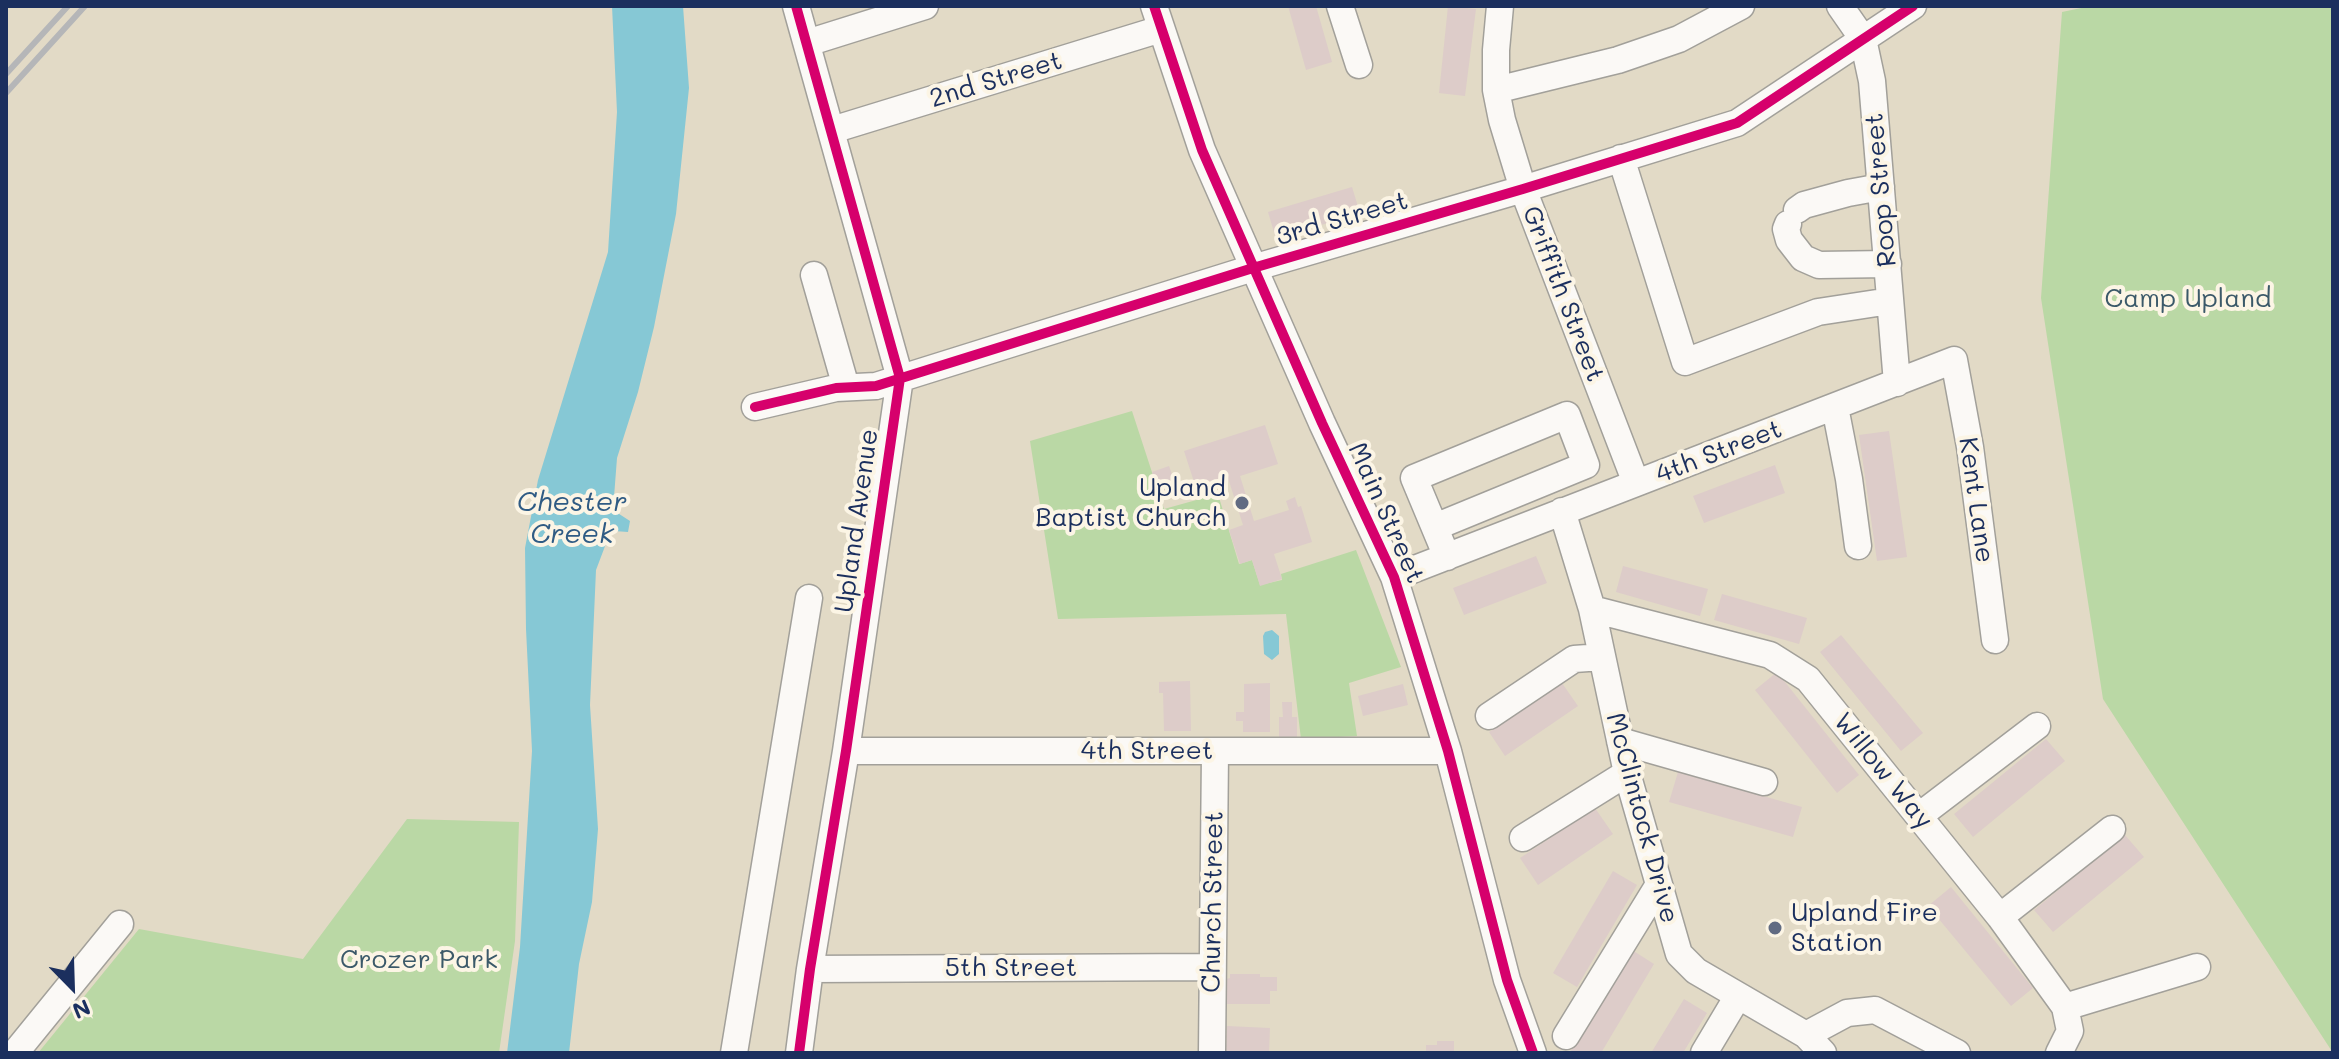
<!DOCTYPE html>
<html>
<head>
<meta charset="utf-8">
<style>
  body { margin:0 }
  #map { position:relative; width:2339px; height:1059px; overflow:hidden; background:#e2dac6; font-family:Mali,sans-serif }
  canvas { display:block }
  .frame { position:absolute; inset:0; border:8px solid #1b2f5e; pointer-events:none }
  .north { position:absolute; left:32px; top:947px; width:80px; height:80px; -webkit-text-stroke:6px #fcf5e5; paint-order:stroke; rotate:157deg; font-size:22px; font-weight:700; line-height:32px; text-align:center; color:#1b2f5e }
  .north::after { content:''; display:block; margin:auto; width:28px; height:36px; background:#1b2f5e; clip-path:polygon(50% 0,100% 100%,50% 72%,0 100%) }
</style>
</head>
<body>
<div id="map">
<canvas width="2339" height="1059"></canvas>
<div class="frame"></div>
<div class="north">N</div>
</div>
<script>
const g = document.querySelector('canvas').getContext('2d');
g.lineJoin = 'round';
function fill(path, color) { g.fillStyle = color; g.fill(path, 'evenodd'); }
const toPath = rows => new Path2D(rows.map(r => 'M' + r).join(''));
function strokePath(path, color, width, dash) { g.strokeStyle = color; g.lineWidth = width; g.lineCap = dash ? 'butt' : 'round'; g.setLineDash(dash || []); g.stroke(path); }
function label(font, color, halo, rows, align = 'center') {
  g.font = font + ' Mali,sans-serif'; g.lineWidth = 8; g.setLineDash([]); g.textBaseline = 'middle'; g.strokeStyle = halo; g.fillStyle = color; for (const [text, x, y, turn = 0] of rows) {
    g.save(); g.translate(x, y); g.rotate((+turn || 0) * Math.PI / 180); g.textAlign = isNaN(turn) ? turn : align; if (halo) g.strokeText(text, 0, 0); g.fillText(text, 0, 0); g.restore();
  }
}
fill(toPath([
  [2091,6,2333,6,2333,1053,2103,699,2041,298,2062,12],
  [1132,411,1164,509,1218,494,1239,564,1252,560,1260,585,1282,580,1281,574,1356,550,1401,667,1349,683,1357,736,1301,739,1286,614,1058,619,1030,441],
  [407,819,519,822,515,941,499,1053,38,1053,139,929,303,959]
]), '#bad8a5');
fill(toPath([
  [612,6,683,6,689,88,676,214,654,327,638,392,617,458,613,510,630,521,628,532,614,531,607,541,596,570,590,705,598,829,592,902,579,964,569,1053,507,1053,520,947,532,751,526,629,525,548,538,480,608,252,617,112],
  [1272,630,1279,636,1279,654,1272,660,1264,654,1263,636,1265,632]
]), '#86c8d5');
fill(toPath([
  [1288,6,1316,6,1332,62,1306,70],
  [1448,6,1476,9,1465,96,1439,93],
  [1352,187,1360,213,1276,239,1268,212],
  [1265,425,1278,464,1240,476,1254,521,1289,510,1286,501,1295,497,1298,507,1301,506,1312,542,1274,554,1282,579,1260,586,1252,560,1240,564,1229,530,1243,525,1228,478,1196,488,1184,451],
  [1889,431,1907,557,1877,561,1859,435],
  [1775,465,1785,493,1704,523,1693,496],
  [1169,466,1177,488,1159,494,1152,472],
  [1536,556,1547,583,1464,615,1453,588],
  [1623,566,1708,589,1700,616,1616,592],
  [1722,594,1807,618,1799,644,1714,620],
  [1841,635,1923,733,1901,751,1820,652],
  [1777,672,1859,775,1837,793,1755,690],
  [1190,681,1191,731,1164,731,1163,693,1159,693,1159,682],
  [1270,683,1270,732,1243,732,1243,721,1236,721,1236,712,1244,712,1244,684],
  [1562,683,1578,706,1505,756,1489,732],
  [1403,684,1408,705,1363,716,1358,696],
  [1282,702,1292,702,1292,717,1297,717,1297,737,1279,737,1279,717,1283,717],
  [2046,739,2065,761,1973,837,1954,814],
  [1678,772,1802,807,1793,837,1669,802],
  [1595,808,1613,834,1538,885,1520,858],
  [2125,835,2144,857,2053,932,2034,910],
  [1613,871,1637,885,1577,987,1553,973],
  [1951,887,2033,988,2011,1006,1928,906],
  [1632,950,1654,964,1601,1053,1574,1053,1571,1051],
  [1230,974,1260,974,1260,977,1277,977,1277,991,1270,991,1270,1004,1226,1004,1226,979,1230,978],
  [1684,999,1707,1013,1683,1053,1651,1053],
  [1227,1026,1270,1028,1269,1053,1226,1053],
  [1437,1041,1454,1041,1454,1053,1426,1053,1426,1045,1437,1045]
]), '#ddccc9');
const minor = toPath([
  [796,6,900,378,846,751,810,969,799,1053],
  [1154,6,1202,150,1322,423,1394,577,1448,751,1507,980,1533,1053],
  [1340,6,1359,65],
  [1500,6,1496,50,1496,90,1502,120,1523,189,1636,483],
  [1840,6,1863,39,1872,81,1897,383],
  [807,43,925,6],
  [1496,90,1618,60,1679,39,1741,6],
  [832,130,1161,29],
  [1621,158,1685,362,1818,312,1890,301],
  [1797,210,1804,205,1848,193,1881,187],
  [1788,224,1786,229,1789,240,1803,258,1819,265,1888,264],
  [814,275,846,387],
  [755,407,836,388,876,386,1253,268,1523,189,1737,123,1913,6],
  [1835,407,1849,479,1858,546],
  [1562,511,1592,609,1627,773,1679,954,1696,971,1806,1035,1823,1053],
  [1435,527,1586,465,1567,415,1414,478,1447,557],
  [1394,577,1954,360,1970,447,1995,640],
  [1592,609,1770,655,1808,679,2000,917,2065,1007,2070,1031,2059,1053],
  [1489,716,1574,659,1602,657],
  [1620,741,1764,782],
  [846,751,1448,751],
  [1919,816,2037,726],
  [1523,838,1627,773],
  [2000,917,2112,829],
  [810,969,1211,967],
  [2065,1007,2197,967],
  [1806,1035,1847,1013,1875,1010,1957,1053],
  [1566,1036,1658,886],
  [15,1053,120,924],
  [734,1053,809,598],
  [1212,1053,1215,752],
  [1704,1053,1738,996]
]);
strokePath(minor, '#a2a09a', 29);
strokePath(minor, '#fbf9f6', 26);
strokePath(toPath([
  [6,74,68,6],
  [6,93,85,6]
]), '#b5b6b8', 6);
strokePath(toPath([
  [796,6,900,378,846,751,810,969,799,1053],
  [1154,6,1202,150,1322,423,1394,577,1448,751,1507,980,1533,1053],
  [755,407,836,388,876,386,1253,268,1523,189,1737,123,1913,6]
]), '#d6006c', 10);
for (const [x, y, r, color] of [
  [1242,503,8,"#616b82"],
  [1775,928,8,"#616b82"]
]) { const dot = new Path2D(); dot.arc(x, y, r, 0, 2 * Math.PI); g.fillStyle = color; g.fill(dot); strokePath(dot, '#fcf5e5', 3); }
label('26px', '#1b2f5e', '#fcf5e5', [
  ["2nd Street",996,80,-17],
  ["Roop Street",1881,190,-95],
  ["3rd Street",1342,219,-16],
  ["Griffith Street",1563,294,69],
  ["4th Street",1719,452,-21],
  ["Kent Lane",1976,500,82],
  ["Main Street",1386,513,66],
  ["Upland Avenue",857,521,-82],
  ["4th Street",1147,751],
  ["Willow Way",1883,771,51],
  ["McClintock Drive",1642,818,75],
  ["Church Street",1213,902,-89],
  ["5th Street",1011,968]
]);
label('26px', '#3b5969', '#fcf5e5', [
  ["Camp Upland",2188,299],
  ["Crozer Park",419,960]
]);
label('26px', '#1b2f5e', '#fcf5e5', [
  ["Upland",1226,488],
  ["Baptist Church",1226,518],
  ["Upland Fire",1791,913,"left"],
  ["Station",1791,943,"left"]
], 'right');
label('italic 28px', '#2f5b84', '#fcf5e5', [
  ["Chester",572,502],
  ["Creek",572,534]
]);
</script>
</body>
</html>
